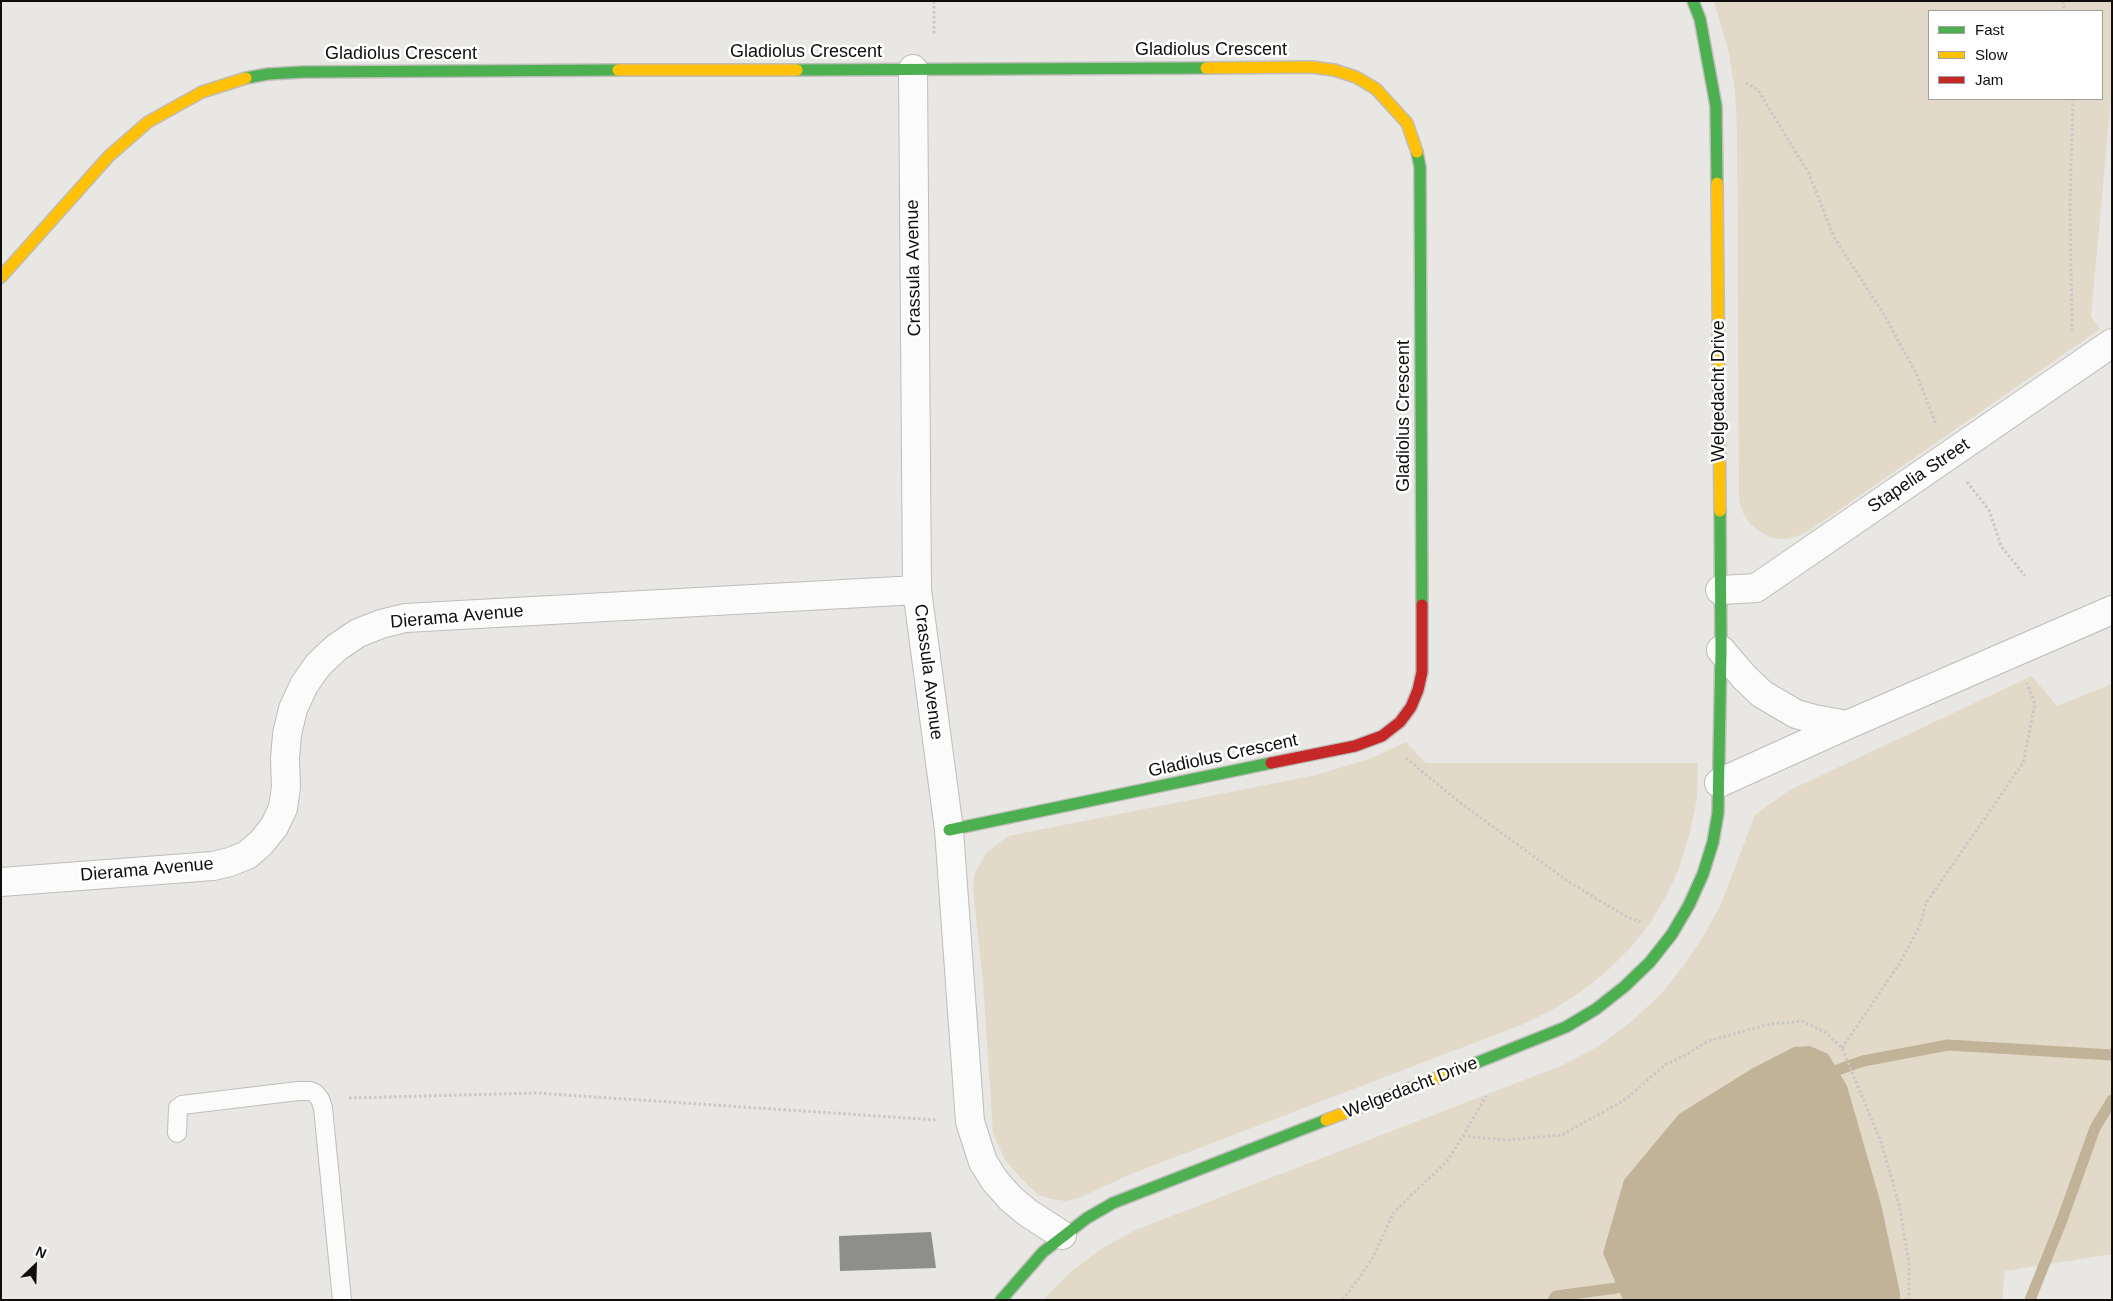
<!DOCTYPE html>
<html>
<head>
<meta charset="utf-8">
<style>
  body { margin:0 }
  #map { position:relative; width:2113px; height:1301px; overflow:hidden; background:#e9e7e3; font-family:Helvetica,sans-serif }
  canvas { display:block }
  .frame { position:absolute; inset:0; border:2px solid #100e0c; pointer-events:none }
  .legend { position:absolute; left:1928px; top:10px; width:175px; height:90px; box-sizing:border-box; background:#fff; border:1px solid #9f9f9e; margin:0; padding:6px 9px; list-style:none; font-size:15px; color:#100e0c }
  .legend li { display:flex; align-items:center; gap:10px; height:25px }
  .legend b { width:25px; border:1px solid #9f9f9e }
  .north { position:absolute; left:10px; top:1241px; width:50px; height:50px; -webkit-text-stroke:4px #fff; paint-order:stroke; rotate:24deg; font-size:14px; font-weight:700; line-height:20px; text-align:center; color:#100e0c }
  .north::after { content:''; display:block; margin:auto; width:18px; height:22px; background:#100e0c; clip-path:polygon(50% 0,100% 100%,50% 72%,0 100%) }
</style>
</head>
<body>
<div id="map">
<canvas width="2113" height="1301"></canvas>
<div class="frame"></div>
<ul class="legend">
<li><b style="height:6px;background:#4caf50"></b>Fast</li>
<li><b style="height:6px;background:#ffc107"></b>Slow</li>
<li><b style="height:6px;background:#c62828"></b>Jam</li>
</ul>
<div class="north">N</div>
</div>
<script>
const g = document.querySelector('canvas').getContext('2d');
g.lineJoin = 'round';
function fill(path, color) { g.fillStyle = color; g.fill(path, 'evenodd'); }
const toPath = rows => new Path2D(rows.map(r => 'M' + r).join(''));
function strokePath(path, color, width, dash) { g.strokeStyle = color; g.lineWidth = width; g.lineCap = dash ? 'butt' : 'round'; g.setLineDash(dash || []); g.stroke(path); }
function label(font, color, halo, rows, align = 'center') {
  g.font = font + ' Helvetica,sans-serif'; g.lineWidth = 5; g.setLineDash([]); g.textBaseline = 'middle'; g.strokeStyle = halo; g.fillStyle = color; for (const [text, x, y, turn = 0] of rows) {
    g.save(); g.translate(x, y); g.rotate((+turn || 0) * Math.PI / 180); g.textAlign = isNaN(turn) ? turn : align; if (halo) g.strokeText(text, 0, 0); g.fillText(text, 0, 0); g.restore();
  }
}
fill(toPath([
  [1714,1,2112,1,2112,88,2091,316,2100,329,1810,530,1798,536,1785,539,1772,538,1760,532,1750,524,1743,513,1739,500,1737,130,1735,91,1729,54],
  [1929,11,2102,11,2102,99,1929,99],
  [2032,676,2057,706,2112,684,2112,1254,2005,1271,2002,1300,1043,1300,1073,1270,1104,1247,1138,1229,1563,1065,1599,1046,1632,1021,1662,993,1684,965,1704,935,1721,904,1755,815,1788,791],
  [1406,742,1426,763,1698,763,1697,798,1690,832,1680,866,1667,894,1651,922,1631,947,1609,969,1582,991,1552,1010,1521,1025,1131,1174,1079,1198,1065,1201,1051,1199,1039,1195,1029,1187,1005,1160,993,1133,983,982,973,890,974,875,987,852,1008,836,1316,775,1369,759]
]), '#e2d9c8');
fill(toPath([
  [1810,1046,1828,1054,1847,1086,1881,1204,1900,1293,1900,1300,1623,1300,1603,1253,1624,1180,1679,1114,1753,1068,1794,1047]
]), '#c1b398');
strokePath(toPath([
  [1837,1070,1863,1061,1948,1045,2112,1055],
  [1553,1300,1556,1296,1617,1288],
  [2030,1300,2062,1220,2095,1128,2112,1100]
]), '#c1b398', 11);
fill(toPath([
  [931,1232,936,1268,840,1271,839,1236]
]), '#8e8e8d');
const lane = toPath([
  [177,1133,178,1108,182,1105,298,1091,310,1091,315,1093,320,1099,323,1108,342,1300]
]);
const street = toPath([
  [913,69,917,590,949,830,970,1122,983,1162,995,1181,1011,1199,1028,1213,1062,1235],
  [1720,590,1756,588,2112,343],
  [1721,650,1745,678,1762,694,1796,714,1814,719,1847,725],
  [1719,783,1847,725,2112,610],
  [1,882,213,866,230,862,247,855,261,843,274,827,283,808,286,787,285,759,287,734,293,709,304,685,318,665,336,648,358,633,381,624,405,618,917,590]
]);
const fast = toPath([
  [1693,1,1700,19,1716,106,1717,183],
  [797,70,1206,68],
  [246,78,268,74,303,72,618,70],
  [1417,152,1420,167,1422,605],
  [949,830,1271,763],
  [1471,1065,1566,1027,1596,1009,1624,987,1650,962,1672,934,1689,905,1703,874,1713,842,1718,813,1721,650,1720,511],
  [1001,1300,1043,1252,1087,1218,1113,1203,1326,1120]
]);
const slow = toPath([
  [1206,68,1311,67,1334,70,1356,77,1376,89,1407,123,1417,152],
  [618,70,797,70],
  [1717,183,1720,511],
  [1,277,109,156,148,122,202,92,246,78],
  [1326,1120,1471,1065]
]);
const jam = toPath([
  [1271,763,1355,746,1382,736,1400,722,1411,707,1418,690,1422,672,1422,605]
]);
strokePath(lane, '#bebdba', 20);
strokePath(street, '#bebdba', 30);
strokePath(fast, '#bebdba', 14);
strokePath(slow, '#bebdba', 14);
strokePath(jam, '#bebdba', 14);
strokePath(toPath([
  [934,1,934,36],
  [2063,1,2064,11],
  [1746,83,1758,90,1809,174,1834,237,1883,313,1916,373,1936,424],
  [2072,331,2070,205,2073,99],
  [1967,482,1989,510,2001,546,2025,576],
  [1406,758,1459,802,1569,882,1627,917,1640,922],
  [1842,1048,1900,963,1920,925,1926,903,2023,763,2035,704,2027,683],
  [349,1098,536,1093,936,1120],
  [1463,1136,1505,1140,1562,1135,1626,1099,1666,1064,1686,1055,1708,1041,1770,1024,1802,1021,1826,1033,1842,1048,1881,1142,1899,1204,1909,1263,1909,1300],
  [1343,1300,1371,1261,1394,1212,1447,1161,1463,1136,1486,1096]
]), '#c9c8c6', 3, [2.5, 2.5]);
strokePath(lane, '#fcfbfb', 18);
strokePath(street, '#fcfbfb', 28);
strokePath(fast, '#4caf50', 11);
strokePath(slow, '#ffc107', 11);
strokePath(jam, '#c62828', 11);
label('18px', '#100e0c', '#fff', [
  ["Gladiolus Crescent",1211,50],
  ["Gladiolus Crescent",806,52],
  ["Gladiolus Crescent",401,54],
  ["Crassula Avenue",914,268,-91],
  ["Welgedacht Drive",1719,391,-90],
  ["Gladiolus Crescent",1404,416,-90],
  ["Stapelia Street",1919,476,-34],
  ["Dierama Avenue",457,617,-5],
  ["Crassula Avenue",928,672,83],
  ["Gladiolus Crescent",1223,756,-12],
  ["Dierama Avenue",147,870,-5],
  ["Welgedacht Drive",1411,1088,-21]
]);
</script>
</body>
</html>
